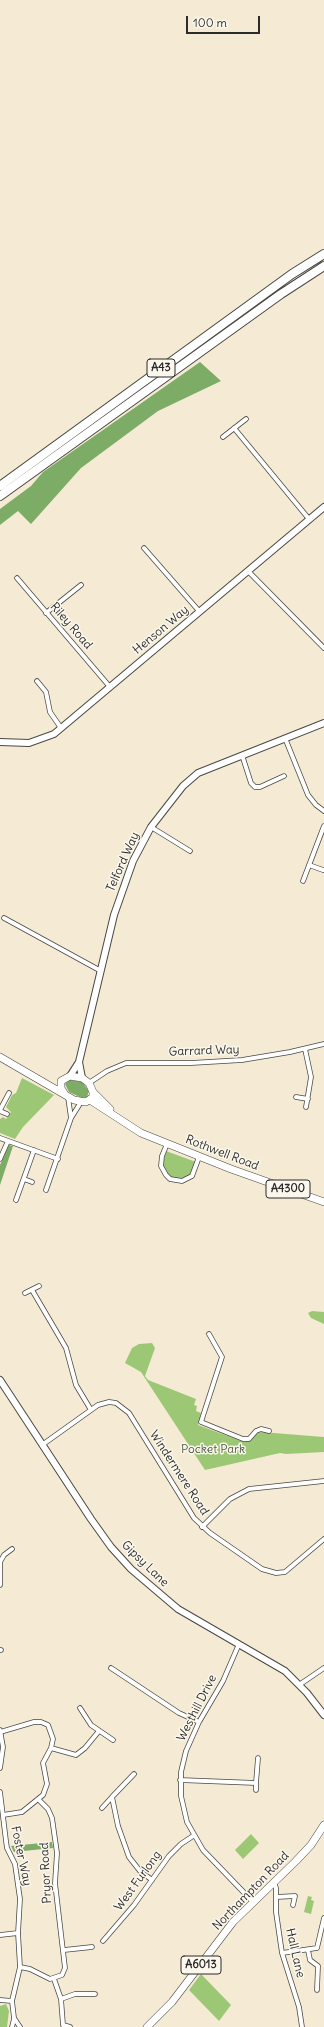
<!DOCTYPE html>
<html>
<head>
<meta charset="utf-8">
<style>
  body { margin:0 }
  #map { position:relative; width:324px; height:2027px; overflow:hidden; background:#f5ead4; font-family:Delius,sans-serif }
  canvas { display:block }
  .scale { position:absolute; left:186px; top:16px; width:74px; height:18px; box-sizing:border-box; border:2px solid #2b2b2b; border-top:0; padding-left:5px; font-size:12px; line-height:14px; white-space:nowrap; color:#2b2b2b; -webkit-text-stroke:3px #fbf7ec; paint-order:stroke }
</style>
</head>
<body>
<div id="map">
<canvas width="324" height="2027"></canvas>
<div class="scale">100 m</div>
</div>
<script>
const g = document.querySelector('canvas').getContext('2d');
g.lineJoin = 'round';
function fill(path, color) { g.fillStyle = color; g.fill(path, 'evenodd'); }
const toPath = rows => new Path2D(rows.map(r => 'M' + r).join(''));
function strokePath(path, color, width, dash) { g.strokeStyle = color; g.lineWidth = width; g.lineCap = dash ? 'butt' : 'round'; g.setLineDash(dash || []); g.stroke(path); }
function label(font, color, halo, rows, align = 'center') {
  g.font = font + ' Delius,sans-serif'; g.lineWidth = 3; g.setLineDash([]); g.textBaseline = 'middle'; g.strokeStyle = halo; g.fillStyle = color; for (const [text, x, y, turn = 0] of rows) {
    g.save(); g.translate(x, y); g.rotate((+turn || 0) * Math.PI / 180); g.textAlign = isNaN(turn) ? turn : align; if (halo) g.strokeText(text, 0, 0); g.fillText(text, 0, 0); g.restore();
  }
}
fill(toPath([
  [22,1078,54,1095,23,1127,15,1139,0,1133,0,1119,3,1117,6,1119,11,1112,6,1107,12,1095,16,1093],
  [166,1151,196,1162,189,1176,181,1179,172,1178,164,1170,163,1164],
  [312,1311,324,1312,324,1324,311,1318,308,1313],
  [152,1343,155,1348,145,1376,148,1380,196,1399,194,1405,197,1406,196,1411,201,1413,198,1425,244,1442,249,1440,257,1433,261,1432,324,1437,324,1452,286,1454,280,1453,205,1470,141,1372,125,1363,132,1348,139,1344],
  [251,1834,259,1843,243,1859,235,1850],
  [308,1896,312,1897,311,1900,314,1901,311,1914,304,1912],
  [201,1974,231,2005,219,2021,189,1990],
  [6,2004,9,2011,7,2027,0,2027,0,2006]
]), '#9cc875');
fill(toPath([
  [200,362,221,381,158,411,81,468,31,524,18,511,0,525,0,509,31,486,43,472],
  [70,1080,82,1082,86,1087,89,1091,87,1097,82,1098,69,1092,65,1084],
  [9,1145,13,1146,0,1185,0,1165],
  [52,1842,53,1848,14,1852,11,1846]
]), '#7dac66');
const street = toPath([
  [234,428,309,519],
  [223,437,246,419],
  [144,548,199,611],
  [248,571,324,648],
  [17,578,110,687],
  [46,613,81,585],
  [37,681,46,692,50,712,61,728],
  [285,738,308,795,316,805,324,811],
  [242,755,251,783,255,787,260,787,284,776],
  [151,827,190,851],
  [309,865,323,870],
  [303,881,324,826],
  [4,918,101,971],
  [305,1049,311,1077,306,1107],
  [89,1083,107,1071,126,1063,191,1063,242,1060,290,1052,324,1044],
  [68,1097,71,1118],
  [296,1097,308,1099],
  [0,1110,9,1093],
  [0,1111,7,1114],
  [0,1138,58,1159],
  [167,1144,162,1156,161,1166,166,1175,170,1179,182,1181,192,1176,199,1157],
  [0,1159,8,1141],
  [24,1179,32,1182],
  [46,1190,71,1118,81,1102],
  [16,1200,34,1150],
  [32,1290,66,1348,76,1385,91,1410],
  [25,1293,39,1286],
  [209,1334,222,1357,201,1422,243,1439,249,1439,256,1431,261,1429,269,1431],
  [42,1445,98,1405,109,1402,116,1403,129,1413,194,1518,210,1533,262,1569,276,1573,285,1572,324,1539],
  [202,1527,230,1499,249,1489,324,1481],
  [0,1585,0,1562,4,1555,12,1549],
  [239,1644,223,1681,199,1722,186,1751,181,1772,181,1796,187,1822,203,1850,253,1902],
  [0,1650,1,1650],
  [111,1668,179,1713,199,1722],
  [299,1685,324,1668],
  [80,1708,91,1725,113,1740],
  [0,1730,3,1747,0,1768],
  [0,1732,34,1722,41,1722,48,1725,53,1739,51,1748,43,1763,47,1784,43,1795,22,1812,3,1815],
  [51,1748,76,1755,85,1748,99,1731],
  [134,1774,112,1797,118,1826,129,1857,140,1871,152,1880],
  [180,1780,256,1783,258,1758],
  [256,1790,256,1783],
  [0,1792,6,1841,7,1848,15,1864,20,1899,18,1933,20,1967,12,2001,14,2018,20,2027],
  [102,1808,112,1797],
  [274,1882,276,1888,276,1912,282,1953,299,2007,302,2027],
  [276,1897,295,1896,293,1905],
  [0,1935,18,1933],
  [103,1941,134,1905,169,1856,181,1844,193,1836],
  [64,1950,92,1947],
  [308,1950,310,1960,318,1966,317,1990],
  [282,1953,317,1948,324,1918],
  [20,1967,30,1969,50,1979,62,1975,65,1968,55,1883,57,1853,52,1818,48,1809,38,1799],
  [54,1979,61,1999,63,2025,70,2027],
  [61,1999,75,1994,95,1994],
  [0,2000,12,2001],
  [12,2027,14,2019]
]);
const secondary = toPath([
  [0,742,29,743,54,734,324,507],
  [70,1076,79,1062],
  [82,1078,79,1062,114,915,133,861,151,827,183,786,198,773,324,723],
  [0,1380,91,1519,111,1547,131,1569,178,1609,285,1671,307,1693,324,1715]
]);
const primary = toPath([
  [0,1057,74,1100,86,1102,93,1097,93,1092,89,1083,82,1078,70,1076,61,1081,61,1088,64,1093],
  [93,1092,110,1109],
  [90,1100,141,1133,231,1169,324,1202],
  [147,2027,172,2002,233,1922,296,1861,311,1845,324,1825]
]);
const highway = toPath([
  [0,486,292,274,324,254],
  [0,496,281,294,324,266]
]);
strokePath(street, '#494844', 5.5);
strokePath(secondary, '#494844', 8);
strokePath(primary, '#494844', 8);
strokePath(highway, '#494844', 10);
strokePath(street, '#fff', 4);
strokePath(secondary, '#fff', 6);
strokePath(primary, '#fff', 7);
strokePath(highway, '#fff', 8);
for (const [x, y, w] of [
  [161,368,28],
  [288,1189,44],
  [201,1965,40]
]) { const box = new Path2D(); box.roundRect(x - w / 2, y - 9, w, 18, 3); g.fillStyle = '#fbf7ec'; g.fill(box); strokePath(box, '#2b2b2b', 1); }
label('bold 11px', '#2b2b2b', null, [
  ["A43",161,368],
  ["A4300",288,1189],
  ["A6013",201,1965]
]);
label('12px', '#2b2b2b', '#fbf7ec', [
  ["Riley Road",71,626,49],
  ["Henson Way",161,630,-40],
  ["Telford Way",123,862,-66],
  ["Garrard Way",204,1051,-2],
  ["Rothwell Road",222,1153,21],
  ["Windermere Road",179,1473,57],
  ["Gipsy Lane",145,1564,44],
  ["Westhill Drive",197,1708,-63],
  ["Foster Way",21,1856,78],
  ["Pryor Road",46,1873,-93],
  ["West Furlong",138,1881,-54],
  ["Northampton Road",251,1891,-46],
  ["Hall Lane",295,1953,77]
]);
label('12px', '#4d5a41', '#fbf7ec', [
  ["Pocket Park",213,1450]
]);
</script>
</body>
</html>
